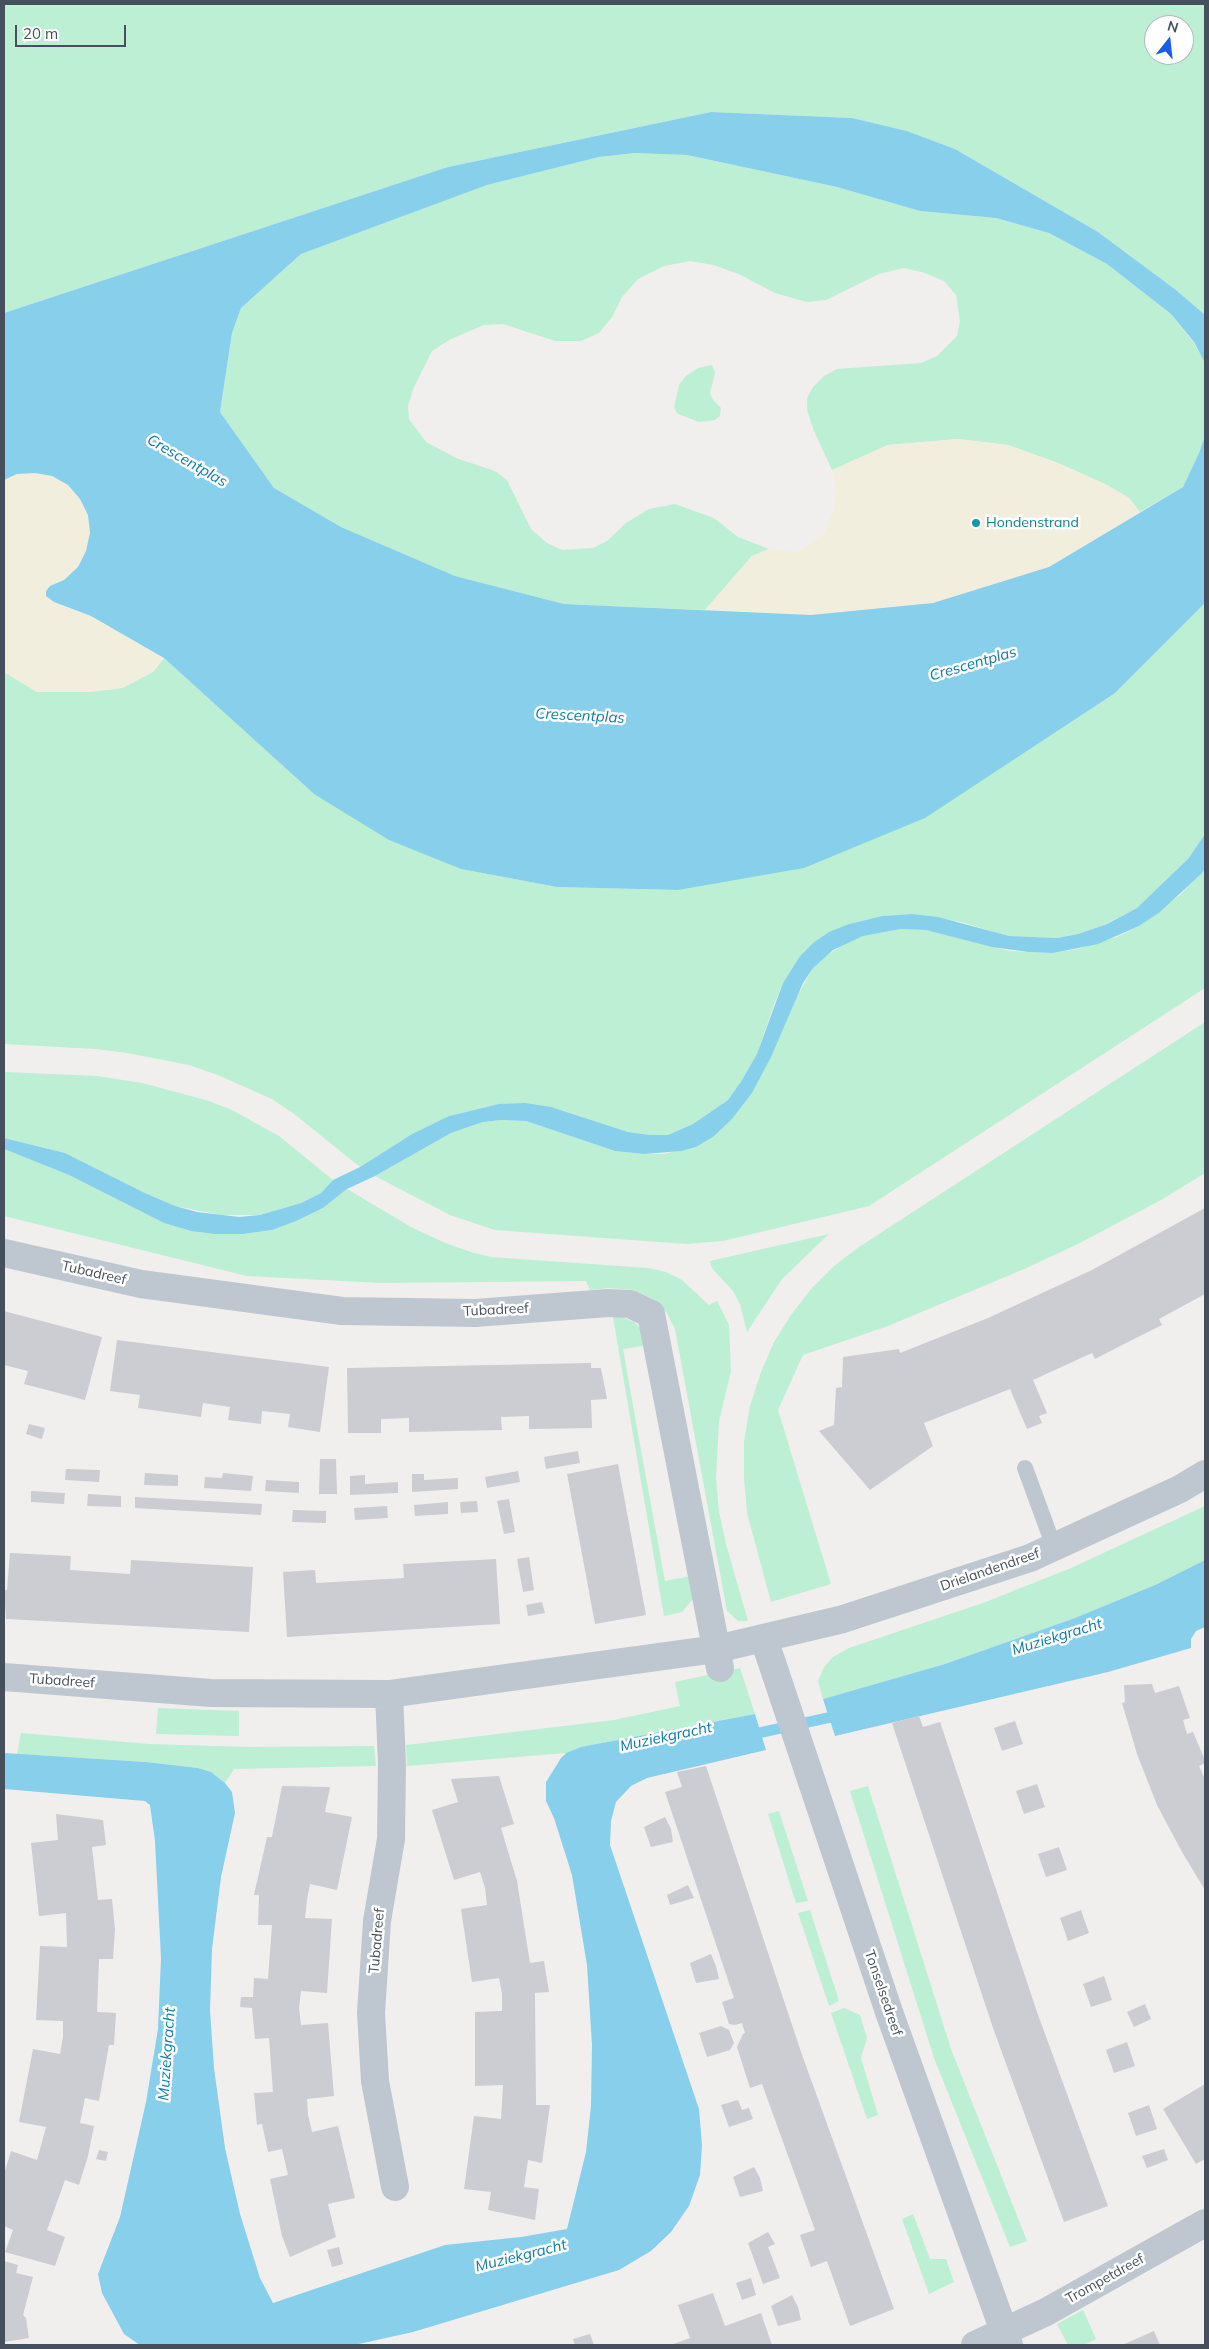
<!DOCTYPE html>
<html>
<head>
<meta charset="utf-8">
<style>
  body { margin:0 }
  #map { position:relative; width:1209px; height:2349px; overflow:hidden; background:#f1eeee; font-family:Mulish,sans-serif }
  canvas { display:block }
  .frame { position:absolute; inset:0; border:5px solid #46505c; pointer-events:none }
  .north { position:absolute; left:1144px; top:15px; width:50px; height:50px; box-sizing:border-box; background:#fff; border:1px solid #b5b9be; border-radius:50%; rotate:16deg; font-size:14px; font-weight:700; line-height:20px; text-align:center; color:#46505c }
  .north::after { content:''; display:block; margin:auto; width:18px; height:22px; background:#185fe1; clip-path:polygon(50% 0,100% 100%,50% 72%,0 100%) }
  .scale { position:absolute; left:15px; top:25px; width:111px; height:22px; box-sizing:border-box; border:2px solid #46505c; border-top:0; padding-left:6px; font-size:15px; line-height:18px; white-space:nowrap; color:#46505c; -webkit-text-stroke:4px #fff; paint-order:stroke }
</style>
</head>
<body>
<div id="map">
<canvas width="1209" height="2349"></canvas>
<div class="frame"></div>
<div class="north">N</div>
<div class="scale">20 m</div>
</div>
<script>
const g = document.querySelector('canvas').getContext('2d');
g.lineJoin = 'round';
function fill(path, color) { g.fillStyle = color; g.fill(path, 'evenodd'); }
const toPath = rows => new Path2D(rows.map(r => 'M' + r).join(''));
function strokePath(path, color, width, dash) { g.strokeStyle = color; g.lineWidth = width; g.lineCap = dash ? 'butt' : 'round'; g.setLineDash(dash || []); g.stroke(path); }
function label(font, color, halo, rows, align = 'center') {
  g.font = font + ' Mulish,sans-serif'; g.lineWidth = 5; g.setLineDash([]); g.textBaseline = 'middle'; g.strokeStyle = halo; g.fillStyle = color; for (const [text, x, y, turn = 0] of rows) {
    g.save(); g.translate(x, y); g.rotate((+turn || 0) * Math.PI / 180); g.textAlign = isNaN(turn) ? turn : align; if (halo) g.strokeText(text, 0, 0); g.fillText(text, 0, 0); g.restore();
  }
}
fill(toPath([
  [4,4,1205,4,1205,315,1176,290,1098,232,955,149,907,131,852,118,711,112,448,167,4,313],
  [1154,25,1184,25,1184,55,1154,55],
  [635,153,687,155,837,187,920,211,996,218,1049,233,1107,264,1171,314,1193,342,1204,360,1205,436,1199,453,1183,487,1140,512,1129,498,1105,484,1058,463,1008,445,958,439,888,445,832,470,814,431,807,410,807,398,813,387,824,376,837,369,921,363,937,356,957,336,960,321,956,295,944,281,925,273,904,268,879,274,826,300,807,302,775,293,739,274,713,265,690,261,664,266,638,279,622,297,612,317,599,333,581,341,555,341,503,324,484,325,451,339,432,351,414,387,408,406,409,419,426,442,456,458,495,471,507,480,531,529,547,543,562,550,593,548,607,541,626,523,649,509,675,504,714,518,738,537,769,549,752,556,705,610,564,604,455,576,341,527,274,488,220,412,232,333,241,308,301,254,487,185,599,157],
  [712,365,715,373,710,393,713,400,721,408,720,416,715,420,699,422,678,414,674,408,679,385,686,376,698,368],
  [1205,603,1205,834,1188,859,1158,891,1137,908,1106,924,1078,934,1057,938,1008,936,961,922,912,914,882,916,849,924,813,943,800,956,783,983,775,1002,757,1054,742,1080,728,1100,693,1124,668,1135,650,1135,628,1132,551,1107,499,1104,449,1116,412,1134,360,1167,293,1113,272,1099,218,1075,189,1065,127,1053,95,1049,4,1044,4,672,37,692,89,692,122,688,153,672,164,658,314,794,461,869,557,887,678,890,1115,693],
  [1205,869,1205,988,869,1206,723,1241,686,1244,495,1230,450,1215,375,1176,451,1133,483,1122,501,1120,526,1121,615,1151,644,1154,663,1154,696,1147,713,1137,731,1119,752,1093,771,1056,796,998,813,968,822,958,848,942,863,936,901,929,926,930,1010,951,1053,953,1077,949,1117,937,1139,926,1180,895],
  [1205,1022,1205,1173,1161,1200,1078,1244,1022,1270,888,1326,803,1355,778,1410,831,1584,771,1602,747,1513,744,1477,744,1442,750,1406,761,1372,774,1342,791,1315,811,1289,834,1266,859,1247],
  [4,1072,97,1076,142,1083,209,1101,232,1110,279,1136,333,1180,321,1193,301,1203,260,1215,221,1215,175,1206,145,1193,65,1153,4,1138],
  [4,1149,69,1175,164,1223,191,1231,214,1234,243,1234,272,1230,323,1208,347,1189,411,1227,445,1243,471,1252,491,1257,648,1268,666,1272,682,1280,709,1305,717,1301,729,1325,731,1371,719,1421,716,1479,719,1512,726,1544,748,1621,738,1621,727,1611,675,1329,667,1313,655,1300,634,1290,608,1288,590,1290,586,1281,381,1283,247,1276,4,1216],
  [829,1234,782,1279,747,1332,740,1304,733,1291,711,1267,710,1261],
  [613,1317,622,1317,634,1322,644,1332,650,1345,623,1349,638,1434,665,1581,691,1576,693,1599,682,1612,664,1616],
  [1205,1506,1205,1560,1155,1585,1075,1618,945,1664,823,1699,818,1681,824,1667,833,1657,849,1648,983,1603,1071,1568],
  [740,1668,755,1714,582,1747,566,1753,407,1766,406,1745,614,1720,680,1706,675,1682],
  [158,1708,239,1711,239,1736,156,1734],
  [21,1733,149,1744,249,1747,374,1746,376,1766,234,1769,225,1783,211,1772,198,1768,146,1762,17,1754],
  [868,1786,951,2049,1027,2241,1010,2247,934,2058,850,1791],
  [779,1811,808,1901,796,1903,768,1814],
  [810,1910,839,2001,829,2006,798,1913],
  [844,2008,860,2015,867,2038,861,2058,878,2115,867,2119,831,2013],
  [913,2214,930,2259,946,2259,954,2282,929,2294,902,2219],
  [1083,2310,1096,2339,1084,2345,1068,2345,1057,2324]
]), '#bcefd4');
fill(toPath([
  [958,439,1008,445,1058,463,1105,484,1129,498,1140,512,1049,567,933,603,811,615,705,610,752,556,769,549,797,552,825,533,835,504,836,489,832,470,888,445],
  [35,473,52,476,68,485,80,499,88,515,90,533,87,551,78,567,64,580,50,586,54,602,91,616,164,658,153,672,122,688,89,692,37,692,4,672,4,480,17,474]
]), '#f2eede');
fill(toPath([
  [711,112,852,118,907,131,955,149,1098,232,1176,290,1205,315,1205,363,1194,342,1171,314,1107,264,1049,233,996,218,920,211,837,187,687,155,635,153,599,157,487,185,301,254,241,308,232,333,220,412,274,488,341,527,455,576,564,604,811,615,933,603,1049,567,1183,487,1199,453,1205,436,1205,603,1115,693,925,818,804,868,678,890,557,887,461,869,389,840,314,794,164,658,91,616,54,602,46,596,46,591,50,586,64,580,78,567,86,551,90,533,88,515,80,499,68,485,52,476,35,473,17,474,4,480,4,313,448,167],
  [1205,834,1205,869,1201,874,1160,912,1139,926,1098,944,1053,953,1029,952,992,947,926,930,901,929,863,936,833,950,813,968,803,983,771,1057,752,1093,732,1119,713,1137,696,1147,681,1151,644,1154,615,1151,526,1121,501,1120,483,1122,451,1133,375,1176,347,1189,323,1208,296,1221,272,1230,243,1234,214,1234,191,1231,164,1223,69,1175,4,1149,4,1138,65,1153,145,1193,175,1206,197,1212,239,1217,260,1215,301,1203,321,1193,333,1180,360,1167,412,1134,449,1116,499,1104,525,1103,551,1107,628,1132,650,1135,668,1135,693,1124,728,1100,742,1080,757,1054,783,983,800,956,813,943,829,932,849,924,882,916,912,914,938,917,1009,936,1057,938,1078,934,1107,924,1137,908,1188,859],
  [1205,1560,1205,1627,1196,1631,1191,1639,1191,1648,1108,1672,835,1736,823,1699,945,1664,1075,1618,1155,1585],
  [755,1714,766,1750,647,1778,631,1786,616,1802,611,1821,610,1845,699,2109,702,2145,700,2175,689,2206,671,2232,651,2251,619,2270,413,2332,354,2345,140,2345,124,2334,102,2293,98,2274,120,2217,146,2102,158,2029,161,1958,155,1841,150,1805,145,1801,4,1789,4,1753,146,1762,198,1768,211,1772,225,1783,232,1792,235,1813,221,1877,212,1949,210,2011,214,2068,225,2148,240,2214,260,2278,273,2303,445,2245,521,2237,567,2229,586,2152,591,2106,592,2045,587,1965,572,1875,554,1818,546,1801,546,1782,561,1758,566,1753,581,1747]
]), '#88cfec');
strokePath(toPath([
  [745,1736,845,1714]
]), '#88cfec', 11);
fill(toPath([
  [1205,1208,1205,1294,1159,1319,1162,1325,1128,1342,1095,1359,1092,1353,1033,1380,1047,1413,1039,1416,1042,1423,1027,1429,1010,1389,924,1423,933,1446,870,1490,819,1431,834,1425,836,1388,842,1387,843,1357,899,1349,900,1353,988,1318,1092,1270],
  [4,1311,102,1337,85,1400,24,1384,28,1371,4,1365],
  [117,1340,329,1367,320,1432,288,1427,290,1414,262,1411,261,1424,228,1420,230,1407,203,1403,201,1417,138,1408,140,1395,110,1391],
  [591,1363,591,1368,601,1368,607,1399,591,1400,592,1428,529,1429,529,1416,501,1417,502,1430,409,1432,409,1418,381,1419,381,1433,348,1433,347,1368],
  [29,1424,45,1428,42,1439,26,1434],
  [578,1451,580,1463,546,1469,544,1457],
  [320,1459,336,1459,337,1494,319,1494],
  [618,1464,646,1615,595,1624,567,1474],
  [66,1469,100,1470,99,1482,65,1480],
  [518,1471,520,1482,487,1488,485,1477],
  [145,1473,178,1475,178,1486,144,1485],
  [223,1473,253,1476,251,1491,204,1488,205,1477,222,1478],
  [412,1474,424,1474,424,1480,458,1478,458,1489,412,1492],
  [365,1475,365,1484,398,1482,398,1493,350,1495,350,1476],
  [266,1480,299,1482,299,1493,265,1491],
  [31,1491,65,1493,64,1504,31,1502],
  [88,1494,121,1496,121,1507,87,1506],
  [135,1497,262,1504,261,1515,135,1508],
  [509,1499,515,1532,504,1534,497,1501],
  [477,1501,478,1512,461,1513,460,1502],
  [448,1502,448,1514,415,1516,414,1505],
  [387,1506,388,1518,355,1520,354,1508],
  [293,1510,326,1511,326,1523,292,1522],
  [10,1553,71,1556,70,1570,130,1574,131,1560,253,1567,249,1632,6,1619,4,1590,7,1590],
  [529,1557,534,1590,523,1592,517,1559],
  [496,1559,500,1624,287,1637,283,1572,315,1570,316,1583,404,1578,403,1564],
  [542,1602,545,1613,528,1616,526,1605],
  [1152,1684,1155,1693,1179,1686,1190,1718,1183,1720,1187,1734,1193,1732,1205,1760,1205,1763,1199,1766,1205,1779,1205,1890,1182,1852,1157,1805,1137,1754,1122,1703,1125,1702,1124,1685],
  [919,1716,923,1727,940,1722,1037,2012,1108,2206,1064,2222,993,2028,892,1723],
  [1015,1721,1023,1744,1002,1751,994,1728],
  [706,1766,801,2052,894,2309,850,2326,827,2261,811,2267,800,2235,815,2230,762,2084,750,2088,737,2047,743,2034,745,2033,742,2023,735,2025,729,2024,722,2002,734,1998,665,1792,682,1787,677,1772],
  [499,1776,514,1824,501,1828,517,1881,530,1963,544,1961,549,1992,535,1993,536,2105,550,2105,542,2163,528,2160,524,2187,539,2189,535,2220,488,2210,491,2192,464,2189,474,2116,501,2119,503,2085,475,2086,475,2012,502,2011,502,1994,499,1978,472,1982,461,1909,487,1905,485,1888,480,1872,454,1880,432,1810,458,1802,451,1779],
  [1037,1784,1045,1807,1024,1814,1016,1791],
  [282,1786,330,1787,325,1812,352,1817,337,1890,310,1884,307,1900,305,1918,332,1919,327,1993,301,1991,299,2008,301,2025,328,2023,334,2096,307,2099,308,2115,312,2132,338,2126,355,2198,328,2204,336,2237,290,2257,282,2236,270,2179,288,2175,282,2149,268,2152,262,2124,257,2125,254,2093,273,2092,269,2038,255,2039,252,2008,240,2007,241,1997,253,1997,254,1978,268,1979,272,1925,258,1925,259,1895,254,1895,267,1837,272,1837],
  [56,1814,103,1820,106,1845,92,1847,98,1900,112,1899,115,1929,113,1959,99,1959,97,2012,116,2013,114,2045,109,2045,99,2101,85,2098,80,2123,94,2126,88,2156,79,2185,65,2180,47,2230,65,2237,55,2266,5,2252,13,2230,4,2226,4,2174,11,2151,37,2160,46,2127,19,2122,33,2049,60,2054,63,2037,63,2021,36,2020,40,1946,67,1947,66,1913,39,1916,31,1843,58,1840],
  [665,1817,671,1829,673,1842,651,1847,644,1827],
  [1059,1847,1067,1870,1046,1877,1038,1854],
  [688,1885,694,1898,670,1905,667,1895],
  [1081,1910,1089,1933,1068,1941,1060,1918],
  [711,1954,716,1966,719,1979,696,1983,690,1963],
  [1104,1976,1112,2000,1091,2007,1083,1984],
  [1145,2004,1151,2019,1134,2027,1127,2012],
  [721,2026,729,2030,734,2043,730,2050,707,2057,699,2033],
  [1127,2042,1135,2066,1114,2073,1106,2050],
  [1205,2084,1205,2159,1196,2164,1163,2109],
  [738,2100,742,2110,749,2108,753,2119,729,2127,721,2105],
  [1149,2105,1157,2129,1136,2136,1128,2113],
  [1164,2149,1168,2160,1147,2168,1142,2156],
  [99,2150,108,2152,106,2161,96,2159],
  [754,2167,760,2178,763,2191,740,2197,733,2177],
  [768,2232,775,2244,768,2247,780,2278,763,2284,748,2243],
  [339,2247,343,2264,332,2267,327,2250],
  [4,2261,18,2265,16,2273,33,2277,23,2315,26,2318,29,2338,4,2342],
  [751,2278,756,2295,742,2300,736,2283],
  [713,2293,725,2326,761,2313,772,2345,671,2345,690,2338,678,2305],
  [792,2295,798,2307,801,2320,778,2326,771,2306],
  [1154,2331,1160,2345,1122,2345],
  [590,2334,594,2345,575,2345,573,2339]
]), '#cbcdd3');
strokePath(toPath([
  [1025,1468,1054,1547]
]), '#bec7d0', 16);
strokePath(toPath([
  [4,1253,141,1284,342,1311,475,1313,608,1303,630,1304,651,1314,720,1668],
  [764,1639,889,2012,1009,2345],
  [4,1677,211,1693,389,1694,716,1649,843,1619,1030,1558,1180,1489,1205,1474],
  [389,1694,392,1764,391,1839,377,1921,371,2013,375,2081,395,2187],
  [975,2345,1046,2312,1205,2223]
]), '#bec7d0', 28);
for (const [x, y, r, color] of [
  [976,523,5,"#0f9aa8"]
]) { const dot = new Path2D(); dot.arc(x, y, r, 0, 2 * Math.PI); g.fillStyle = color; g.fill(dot); strokePath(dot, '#fff', 2); }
label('14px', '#0d838f', '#fff', [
  ["Hondenstrand",986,523]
], 'left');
label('14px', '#46505c', '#fff', [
  ["Tubadreef",94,1273,13],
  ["Tubadreef",496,1310,-3],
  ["Drielandendreef",990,1570,-19],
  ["Tubadreef",62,1681,4],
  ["Tubadreef",377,1941,-85],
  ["Tonselsedreef",883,1993,71],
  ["Trompetdreef",1105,2279,-29]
]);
label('italic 15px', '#0b7ba9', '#fff', [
  ["Crescentplas",187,461,30],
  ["Crescentplas",973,664,-16],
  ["Crescentplas",580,716,3],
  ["Muziekgracht",1057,1637,-17],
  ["Muziekgracht",666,1737,-12],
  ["Muziekgracht",167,2054,-86],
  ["Muziekgracht",521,2256,-14]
]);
</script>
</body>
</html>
